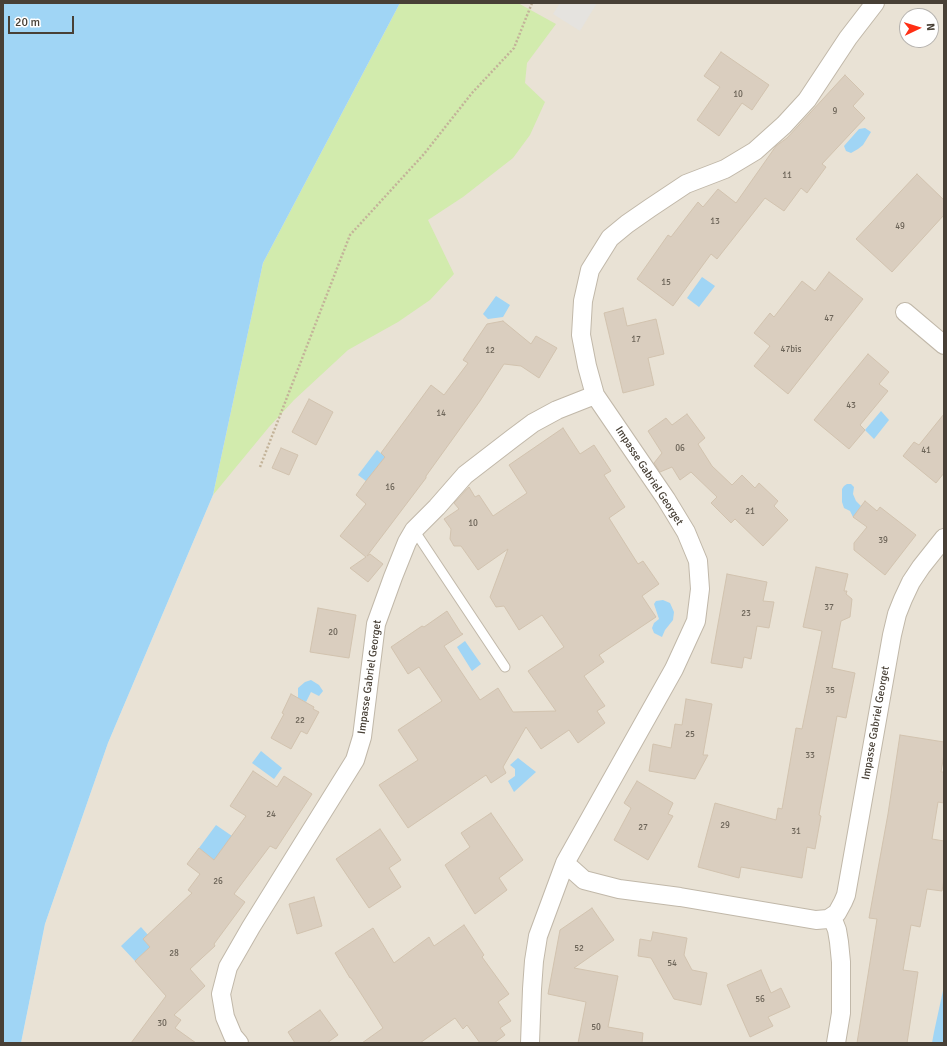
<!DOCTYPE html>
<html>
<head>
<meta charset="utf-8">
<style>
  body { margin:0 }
  #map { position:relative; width:947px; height:1046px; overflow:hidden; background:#f5f0e7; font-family:Signika,sans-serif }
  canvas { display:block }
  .frame { position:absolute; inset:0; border:4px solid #484036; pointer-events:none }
  .north { position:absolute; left:899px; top:8px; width:40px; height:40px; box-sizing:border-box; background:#fff; border:1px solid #b6b3af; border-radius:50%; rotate:86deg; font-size:11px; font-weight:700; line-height:16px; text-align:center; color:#484036 }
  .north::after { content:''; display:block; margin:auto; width:14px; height:18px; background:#ff2f14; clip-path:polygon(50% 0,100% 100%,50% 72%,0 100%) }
  .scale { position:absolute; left:8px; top:16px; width:66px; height:18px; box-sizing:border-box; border:2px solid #484036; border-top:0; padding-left:5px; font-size:12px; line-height:14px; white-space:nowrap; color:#484036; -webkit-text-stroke:3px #fff; paint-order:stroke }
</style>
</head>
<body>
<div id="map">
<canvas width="947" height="1046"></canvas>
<div class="frame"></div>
<div class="north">N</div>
<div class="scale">20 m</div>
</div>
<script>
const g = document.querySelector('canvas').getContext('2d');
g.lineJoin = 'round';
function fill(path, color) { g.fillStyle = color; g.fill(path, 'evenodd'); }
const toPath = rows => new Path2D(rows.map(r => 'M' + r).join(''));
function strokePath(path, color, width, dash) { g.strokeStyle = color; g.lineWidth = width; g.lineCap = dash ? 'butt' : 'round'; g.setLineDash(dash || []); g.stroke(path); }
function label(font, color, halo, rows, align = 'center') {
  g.font = font + ' Signika,sans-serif'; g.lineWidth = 3; g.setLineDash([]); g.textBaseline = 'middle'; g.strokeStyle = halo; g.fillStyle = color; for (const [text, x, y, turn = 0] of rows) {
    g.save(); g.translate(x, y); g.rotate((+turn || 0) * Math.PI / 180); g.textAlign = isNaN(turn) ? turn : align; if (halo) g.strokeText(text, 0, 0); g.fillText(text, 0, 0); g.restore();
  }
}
fill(toPath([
  [400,3,944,3,944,987,933,1043,21,1043,45,924,108,743,213,495,263,263],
  [907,16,931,16,931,40,907,40]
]), '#e9e2d5');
fill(toPath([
  [400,3,518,3,556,24,527,63,525,83,545,102,530,135,513,158,463,197,428,220,454,274,430,300,398,322,348,350,294,400,269,427,213,495,263,263]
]), '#d2ebad');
fill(toPath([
  [560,3,597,3,580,31,553,14]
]), '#e5e3df');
fill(toPath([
  [3,3,400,3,263,263,213,495,108,743,45,924,21,1043,3,1043],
  [865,128,871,132,863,145,858,149,851,153,846,151,844,146,859,129],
  [702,277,715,286,699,307,687,298],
  [496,296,510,305,503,317,488,319,483,314],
  [881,411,889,420,874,439,865,430],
  [377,450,385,457,366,481,358,475],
  [847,484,851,484,854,487,853,494,856,501,861,506,853,517,850,511,844,508,842,502,842,489,844,486],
  [663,600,670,603,674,612,673,620,665,630,662,637,654,633,652,628,654,623,659,619,654,604,656,601],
  [465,641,481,664,472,671,457,647],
  [311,680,319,685,323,691,319,696,311,692,306,702,298,698,298,688,305,682],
  [261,751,282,768,274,779,252,763],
  [518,758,536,772,514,792,508,781,515,776,515,769,510,765],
  [216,825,232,836,214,860,199,848],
  [141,927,148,935,143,939,150,947,135,961,121,946],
  [944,986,944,1043,932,1043,934,1032]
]), '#a0d5f5');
const building = toPath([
  [721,52,769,85,752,110,742,103,719,136,697,120,720,87,704,76,721,52],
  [845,75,864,94,853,106,865,118,822,164,826,167,807,193,801,188,784,211,765,198,717,259,711,254,673,306,637,279,668,235,671,237,698,202,703,207,718,189,736,203,776,146,787,138,845,75],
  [917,174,944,200,944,215,892,272,856,239,917,174],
  [829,272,863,299,788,394,754,366,770,346,754,333,770,313,774,317,802,281,815,291,829,272],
  [623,308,627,326,656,319,664,354,648,358,654,385,623,393,604,313,623,308],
  [503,321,531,344,536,336,557,348,539,378,521,366,504,364,480,401,426,476,426,478,367,556,370,554,383,564,368,582,350,568,366,557,340,536,366,504,356,495,366,481,385,457,381,453,431,385,444,395,468,363,463,360,487,324,503,321],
  [868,354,889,372,879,384,888,391,860,425,865,430,849,449,814,420,868,354],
  [309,399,333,412,316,445,292,432,309,399],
  [687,414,705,438,698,444,712,466,732,485,742,475,755,488,759,483,778,501,774,506,788,520,763,546,735,519,731,523,711,503,717,497,691,472,680,480,672,467,660,472,654,463,662,453,648,431,666,418,672,425,687,414],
  [944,414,944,473,936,483,903,456,914,442,919,445,944,414],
  [563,428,580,454,594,445,611,471,604,475,625,507,609,518,638,564,643,561,659,584,642,596,656,617,599,655,604,662,584,676,605,706,597,711,605,723,578,743,569,730,541,749,526,727,503,767,506,773,491,783,486,775,408,828,379,785,418,760,398,730,442,701,419,667,408,674,391,647,422,626,424,627,447,611,461,633,463,634,444,646,480,700,498,688,513,712,556,711,528,671,564,647,542,615,519,630,504,606,496,607,490,597,508,549,478,570,461,546,454,546,450,539,451,529,444,519,459,509,454,503,469,487,475,497,479,495,493,516,527,493,509,465,563,428],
  [281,448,298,455,289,475,272,468,281,448],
  [865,501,877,511,880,507,916,535,885,575,854,550,854,543,867,527,853,517,865,501],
  [816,567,848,574,844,591,847,591,846,594,852,599,850,617,841,621,832,668,855,673,846,718,837,716,819,815,821,816,815,849,807,847,802,878,741,867,739,878,698,867,715,803,776,820,778,808,782,809,796,728,802,729,822,631,803,627,816,567],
  [727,574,767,582,763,601,774,602,769,628,757,626,751,659,744,657,742,668,711,663,727,574],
  [318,608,356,615,349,658,310,652,318,608],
  [291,694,314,707,313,709,319,712,307,734,301,731,291,749,271,738,284,714,282,713,291,694],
  [686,699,712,704,703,755,708,755,695,779,649,771,653,744,671,748,675,724,682,725,686,699],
  [900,735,944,742,944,754,941,772,944,772,944,803,938,802,932,839,944,841,944,879,942,891,927,889,920,927,911,925,903,970,918,972,907,1043,857,1043,877,919,869,918,888,814,900,735],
  [253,771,277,787,284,776,312,794,276,849,270,846,234,894,245,902,214,944,215,946,190,969,205,986,174,1015,181,1020,175,1028,196,1043,131,1043,166,996,135,961,150,947,143,939,192,893,188,890,200,874,187,864,199,848,214,860,246,816,230,806,253,771],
  [637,781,673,803,668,814,673,816,648,860,614,840,631,808,624,803,637,781],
  [491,813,523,860,499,878,507,890,475,914,445,865,470,847,461,833,491,813],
  [380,829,401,860,389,868,401,887,369,908,336,859,380,829],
  [314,897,322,926,297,934,289,904,314,897],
  [592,908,614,940,574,968,618,976,608,1027,643,1033,642,1043,578,1043,586,1002,548,994,560,930,592,908],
  [464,925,484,955,482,957,509,994,498,1002,511,1021,500,1028,505,1035,494,1043,480,1043,467,1025,463,1029,455,1018,420,1043,362,1043,383,1028,351,978,350,978,335,953,373,928,394,963,429,937,434,946,464,925],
  [653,932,687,938,684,955,692,970,707,973,701,1005,674,999,651,958,638,956,640,939,651,941,653,932],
  [761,970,771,993,781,988,790,1007,768,1017,773,1026,750,1037,727,985,761,970],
  [320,1010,338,1035,327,1043,295,1043,288,1032,320,1010]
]);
fill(building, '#dacebf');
strokePath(building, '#d2c3af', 1);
const lane = toPath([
  [414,530,505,667]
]);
const street = toPath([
  [875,3,848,38,807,100,784,125,755,151,725,169,686,184,650,208,627,224,610,238,590,270,583,301,581,335,587,366,595,395,666,499,686,532,698,561,700,589,696,621,674,669,565,863,584,880,619,889,680,897,816,920,828,919,837,913,843,902,846,895,892,635,897,614,903,599,911,582,921,567,944,538],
  [905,312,944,345],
  [832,917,837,930,839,942,841,962,841,1013,836,1043],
  [239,1043,233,1036,225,1017,221,994,228,967,251,927,279,882,355,760,362,737,376,624,393,577,407,542,414,530,437,507,465,475,513,438,533,423,557,410,595,395],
  [530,1043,532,989,534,961,538,936,565,863]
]);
strokePath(lane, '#c1b8a9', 11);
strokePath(street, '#c1b8a9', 20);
strokePath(toPath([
  [260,467,350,235,424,154,472,93,514,48,532,3]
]), '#c3b399', 2.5, [2, 2]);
strokePath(lane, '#fff', 9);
strokePath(street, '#fff', 18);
label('9px', '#6c6458', null, [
  ["10",738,95],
  ["9",835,112],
  ["11",787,176],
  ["13",715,222],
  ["49",900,227],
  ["15",666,283],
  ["47",829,319],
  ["17",636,340],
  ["47bis",791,350],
  ["12",490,351],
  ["43",851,406],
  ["14",441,414],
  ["06",680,449],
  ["41",926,451],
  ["16",390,488],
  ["21",750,512],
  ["10",473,524],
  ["39",883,541],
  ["37",829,608],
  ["23",746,614],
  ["20",333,633],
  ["35",830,691],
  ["22",300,721],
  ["25",690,735],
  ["33",810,756],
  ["24",271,815],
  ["29",725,826],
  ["27",643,828],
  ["31",796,832],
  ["26",218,882],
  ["52",579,949],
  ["28",174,954],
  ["54",672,964],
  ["56",760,1000],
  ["30",162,1024],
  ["50",596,1028]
]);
label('11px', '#484036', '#fff', [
  ["Impasse Gabriel Georget",649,476,57],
  ["Impasse Gabriel Georget",370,677,-82],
  ["Impasse Gabriel Georget",876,723,-80]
]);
</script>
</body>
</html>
